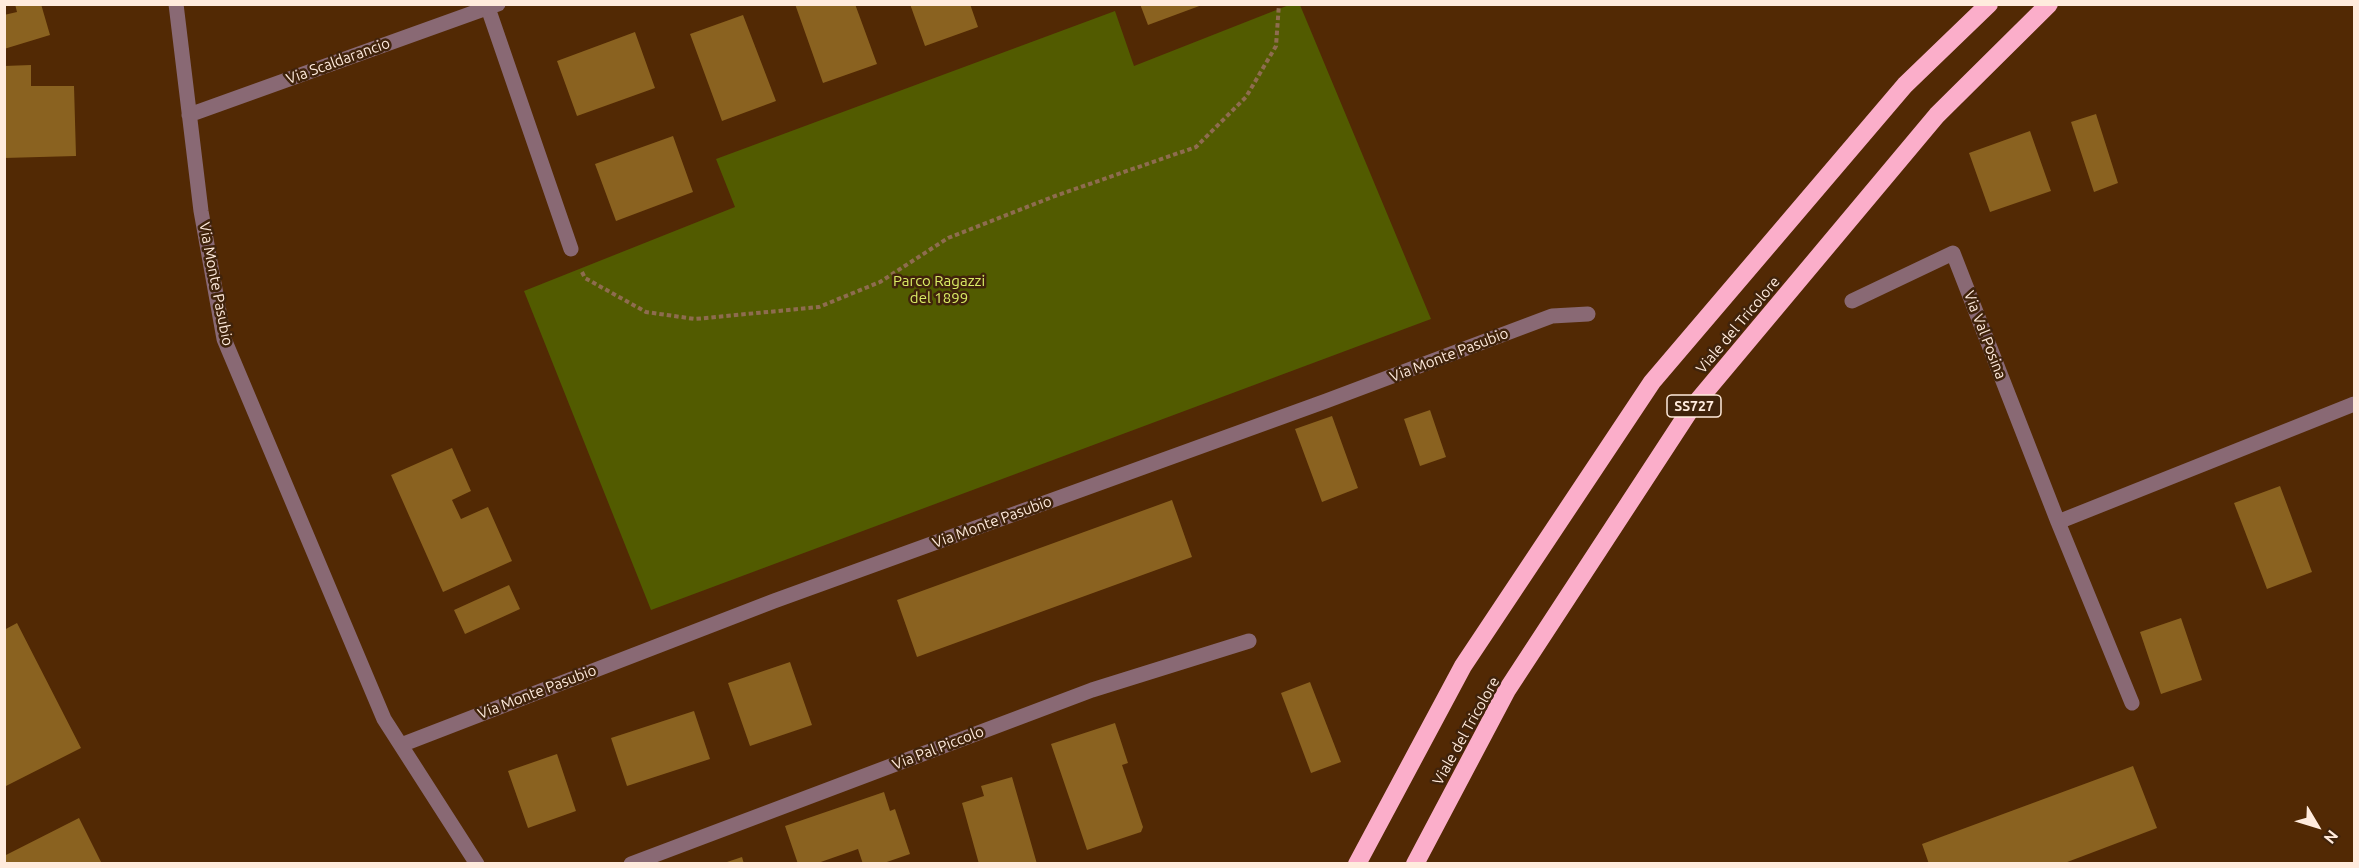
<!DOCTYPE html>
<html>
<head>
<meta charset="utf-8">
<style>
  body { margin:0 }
  #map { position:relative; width:2359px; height:868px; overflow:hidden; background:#522904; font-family:Ubuntu,sans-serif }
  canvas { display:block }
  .frame { position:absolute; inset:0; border:6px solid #ffebdd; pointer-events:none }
  .north { position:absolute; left:2287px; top:796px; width:60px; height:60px; -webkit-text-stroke:4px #40230b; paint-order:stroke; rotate:128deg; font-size:16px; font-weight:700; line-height:24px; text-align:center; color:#ffebdd }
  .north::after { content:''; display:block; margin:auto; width:21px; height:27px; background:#ffebdd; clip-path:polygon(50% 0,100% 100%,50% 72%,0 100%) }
</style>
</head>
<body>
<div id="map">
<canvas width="2359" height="868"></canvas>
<div class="frame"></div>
<div class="north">N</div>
</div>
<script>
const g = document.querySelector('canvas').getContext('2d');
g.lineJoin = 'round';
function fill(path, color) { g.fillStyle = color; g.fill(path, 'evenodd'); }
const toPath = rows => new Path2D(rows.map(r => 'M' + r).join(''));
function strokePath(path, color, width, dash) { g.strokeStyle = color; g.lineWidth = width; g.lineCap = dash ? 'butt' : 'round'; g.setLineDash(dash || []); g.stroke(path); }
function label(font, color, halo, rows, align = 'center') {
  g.font = font + ' Ubuntu,sans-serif'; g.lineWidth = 5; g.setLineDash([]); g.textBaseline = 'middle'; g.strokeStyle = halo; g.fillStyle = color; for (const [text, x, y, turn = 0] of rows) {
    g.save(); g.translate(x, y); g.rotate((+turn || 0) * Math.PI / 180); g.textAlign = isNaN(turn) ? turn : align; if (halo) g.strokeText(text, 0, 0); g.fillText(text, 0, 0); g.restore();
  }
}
fill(toPath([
  [1300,5,1431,319,651,610,524,291,735,207,716,159,1115,11,1134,66,1289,5]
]), '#525b00');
fill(toPath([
  [15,4,41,4,50,35,4,49,4,15,17,12],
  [795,4,855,4,877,64,823,83],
  [910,4,970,4,978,27,925,46],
  [1140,4,1202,4,1202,5,1148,25],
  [743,15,776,101,722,121,690,34],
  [635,32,655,88,577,116,557,61],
  [31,65,31,86,74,86,76,156,4,158,4,66],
  [2096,114,2118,183,2094,192,2071,122],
  [2030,131,2051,191,1990,212,1969,153],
  [673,136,693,192,616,221,595,164],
  [1430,410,1446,457,1420,466,1404,419],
  [1332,416,1358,488,1322,502,1295,429],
  [452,448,471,491,452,500,461,519,488,507,512,561,443,592,391,475],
  [2280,486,2312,572,2267,589,2234,503],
  [1172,500,1192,557,917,657,897,600],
  [509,585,520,609,465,634,454,610],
  [2181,618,2202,680,2161,694,2140,632],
  [17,623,81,748,4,787,4,630],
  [790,662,812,725,750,746,728,683],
  [1310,682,1341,762,1311,773,1281,693],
  [694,711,710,759,627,786,611,738],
  [1115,723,1128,763,1122,765,1143,827,1141,832,1087,850,1051,744],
  [557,754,576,811,528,828,508,771],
  [2133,766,2157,828,2062,864,1929,864,1922,844],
  [1012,777,1037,864,979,864,962,803,984,796,981,786],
  [884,792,890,811,895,809,910,854,881,864,863,864,858,849,815,864,798,864,785,826],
  [79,818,102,864,4,864,4,856],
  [742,857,744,864,724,864,724,863]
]), '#8a6220');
strokePath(toPath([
  [582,272,585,278,646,312,695,319,819,307,880,282,948,238,1055,196,1196,147,1246,97,1276,46,1279,4]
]), '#8e6c4f', 4, [4.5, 3]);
strokePath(toPath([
  [176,4,201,211,224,339,384,719,477,864],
  [488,8,571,249],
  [189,115,498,4],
  [1852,301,1953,253,2058,522],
  [2132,703,2058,522,2354,404],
  [401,745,774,601,1326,401,1552,316,1588,314],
  [631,864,1092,690,1249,641]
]), '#896974', 15);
strokePath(toPath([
  [1357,864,1463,666,1652,382,1905,85,1989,4],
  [1415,864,1507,690,1690,410,1937,115,2049,4]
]), '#fbaeca', 18);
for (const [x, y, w] of [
  [1694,406,54]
]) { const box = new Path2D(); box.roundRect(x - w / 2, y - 11, w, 22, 4.5); g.fillStyle = '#40230b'; g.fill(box); strokePath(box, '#ffebdd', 1.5); }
label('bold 14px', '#ffebdd', null, [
  ["SS727",1694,406]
]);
label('15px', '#ffebdd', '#40230b', [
  ["Via Scaldarancio",338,61,-20],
  ["Via Monte Pasubio",216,284,79],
  ["Viale del Tricolore",1738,325,-50],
  ["Via Val Posina",1985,335,69],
  ["Via Monte Pasubio",1449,355,-21],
  ["Via Monte Pasubio",992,522,-20],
  ["Via Monte Pasubio",537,692,-21],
  ["Viale del Tricolore",1466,731,-61],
  ["Via Pal Piccolo",938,748,-21]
]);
label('15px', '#daec65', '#40230b', [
  ["Parco Ragazzi",939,281],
  ["del 1899",939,298]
]);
</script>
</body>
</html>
